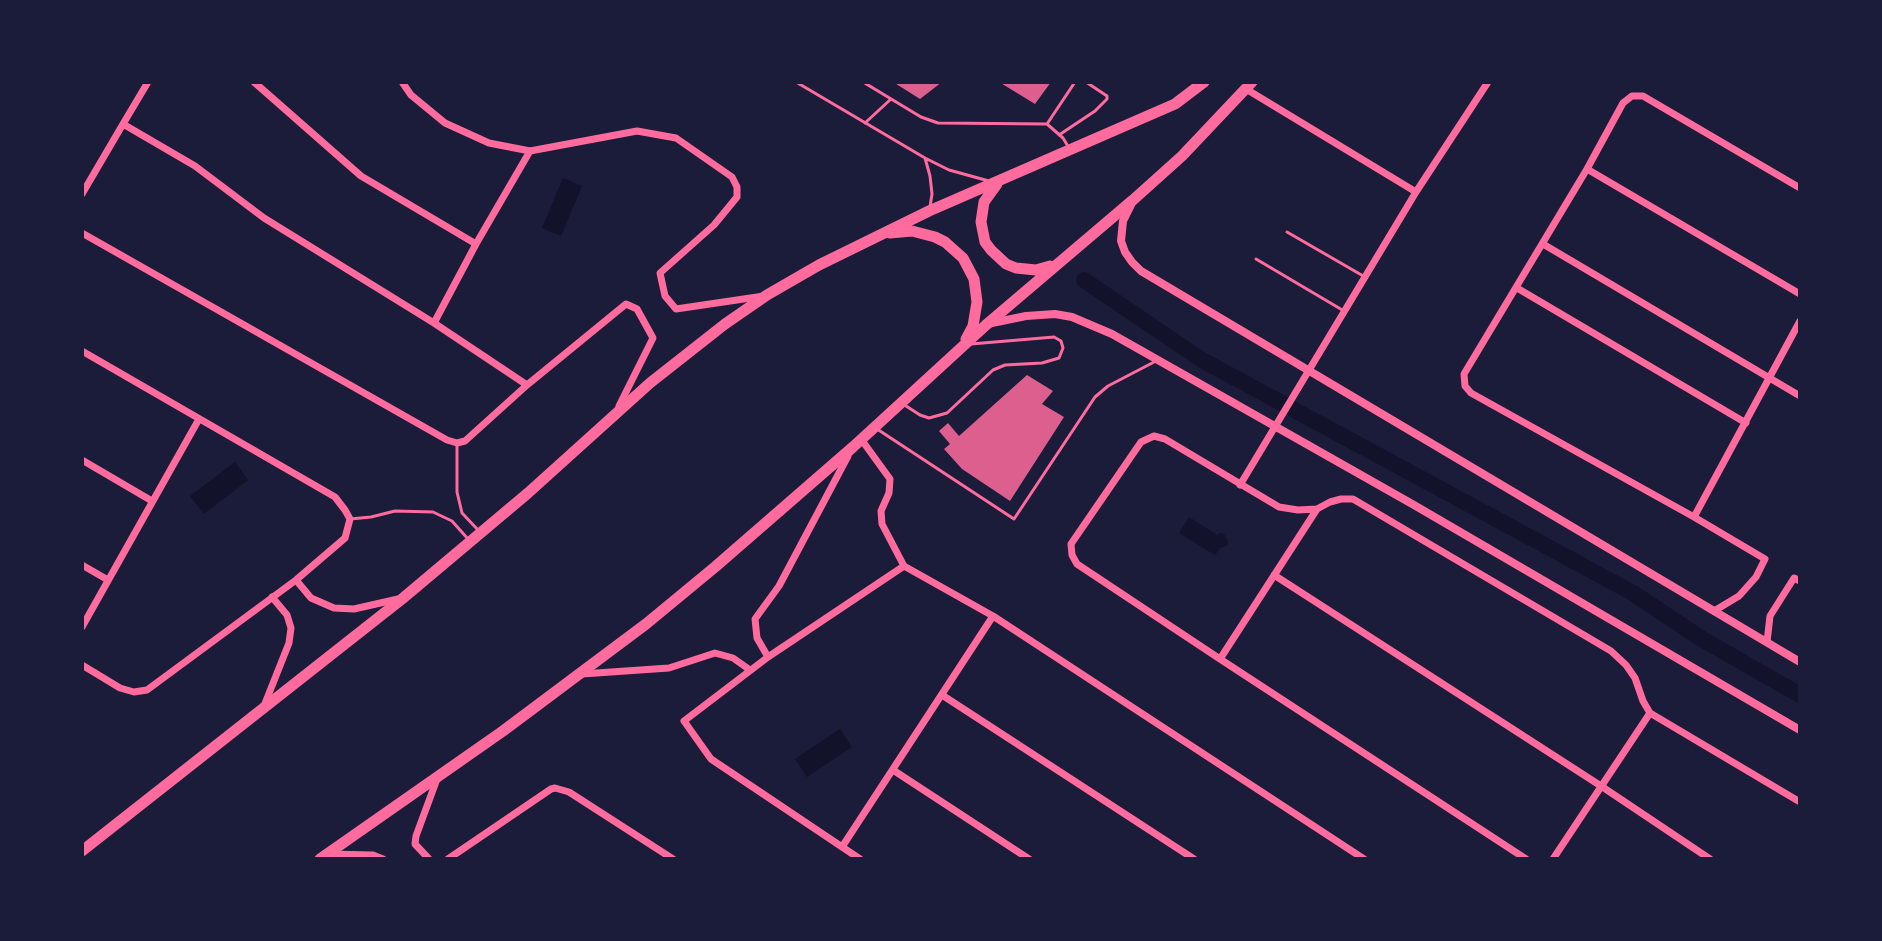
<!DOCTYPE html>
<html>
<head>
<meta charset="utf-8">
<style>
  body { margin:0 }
  #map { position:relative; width:1882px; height:941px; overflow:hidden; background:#1b1b3a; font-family:Quicksand,sans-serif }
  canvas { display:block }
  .frame { position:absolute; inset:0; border:84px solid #1b1b3a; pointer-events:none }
</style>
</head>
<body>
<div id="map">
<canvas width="1882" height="941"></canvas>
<div class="frame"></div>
</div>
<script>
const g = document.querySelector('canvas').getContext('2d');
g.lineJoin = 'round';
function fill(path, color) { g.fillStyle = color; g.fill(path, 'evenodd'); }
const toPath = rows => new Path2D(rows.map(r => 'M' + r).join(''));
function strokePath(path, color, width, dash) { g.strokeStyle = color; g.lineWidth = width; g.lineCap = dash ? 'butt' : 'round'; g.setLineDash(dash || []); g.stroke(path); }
fill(toPath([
  [563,178,582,186,561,236,542,228],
  [235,462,248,480,204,514,190,496],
  [1189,517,1217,535,1220,533,1224,534,1228,541,1228,545,1220,548,1215,555,1179,533],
  [840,729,852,747,807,777,795,759]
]), '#12122b');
strokePath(toPath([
  [1084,280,1202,360,1633,593,1702,639,1800,695]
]), '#12122b', 16);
fill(toPath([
  [893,82,942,82,920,99],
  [999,82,1051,82,1035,104],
  [1027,375,1053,391,1042,404,1064,417,1010,501,962,469,944,449,950,444,939,431,948,423,959,436]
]), '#dd5f8e');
strokePath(toPath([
  [796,82,925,158,930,176,932,194,930,207],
  [863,82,921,117,938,123,1047,124,1063,138,1069,148],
  [865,123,891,99],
  [1047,124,1075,82],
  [1059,135,1095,111,1107,99,1107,96,1086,82],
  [925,158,949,170,989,181],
  [1287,232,1365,277],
  [1256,259,1344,311],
  [903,404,920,415,929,418,947,413,993,370,1005,365,1042,363,1059,358,1063,348,1061,341,1054,337,971,344],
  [877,429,1014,519,1095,397,1108,386,1156,361],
  [457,445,457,492,462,513,478,530],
  [350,519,371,517,395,511,433,512,452,521,468,539]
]), '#ff6b9d', 3);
strokePath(toPath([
  [254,82,361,176,476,244,530,151],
  [402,82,411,95,445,123,489,143,530,151,637,131,676,138,732,177,737,187,737,197,714,225,660,273,665,296,676,309,764,296],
  [1246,89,1416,192],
  [123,124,148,82],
  [1587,169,1800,294],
  [82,194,123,124,195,166,264,218,434,323],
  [82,233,447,440,457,443,465,441,527,385,626,304,637,309,653,338,619,406],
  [476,244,434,323,527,385],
  [1543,244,1800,396],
  [1517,288,1746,423],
  [82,351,335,497,345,510,350,519,345,538,296,580,147,690,134,692,120,688,82,665],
  [861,439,890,479,889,493,881,511,882,524,904,566],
  [82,460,152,501],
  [1240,485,1416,192,1488,82],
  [1694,517,1800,321],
  [82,565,108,580],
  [1274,575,1601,786,1710,859],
  [296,580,311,598,334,608,354,609,398,599],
  [1714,611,1739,596,1756,577,1765,559,1694,517,1471,393,1465,386,1464,374,1587,169,1623,103,1632,96,1643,96,1800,188],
  [82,627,199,419],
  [1767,642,1770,616,1794,578,1800,581],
  [768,657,757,638,755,619,779,586,848,456],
  [1220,659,1317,509],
  [582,674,669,668,715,653,733,658,750,670],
  [942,695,1194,859],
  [264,706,289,643,291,628,287,615,272,597],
  [893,770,1029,859],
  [842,847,993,616],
  [329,854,373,855,383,859],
  [429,859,415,844,416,836,437,779],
  [448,859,551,789,555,788,569,792,673,859],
  [860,859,711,759,684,721,768,657,904,566,993,616,1364,859],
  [1526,859,1220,659,1077,564,1072,555,1071,544,1141,442,1154,436,1165,439,1279,507,1298,510,1317,509,1330,502,1341,499,1353,499,1611,651,1626,665,1635,678,1643,701,1650,713,1800,802],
  [1553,859,1650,713]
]), '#ff6b9d', 7);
strokePath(toPath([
  [1131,205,1123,221,1121,241,1125,252,1132,262,1141,271,1800,662],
  [987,324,1026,316,1055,314,1072,317,1112,334,1414,505,1800,730]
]), '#ff6b9d', 8);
strokePath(toPath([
  [997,184,984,202,981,222,985,242,991,250,1006,264,1016,268,1036,270,1050,266],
  [890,233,912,231,935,237,945,242,963,258,974,279,977,302,973,326,966,339],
  [82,851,402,599,528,493,650,383,725,324,767,295,819,265,929,211,1175,104,1204,82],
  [320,859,503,731,646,624,715,567,853,447,986,325,1133,200,1182,156,1252,82]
]), '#ff6b9d', 11);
</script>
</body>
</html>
